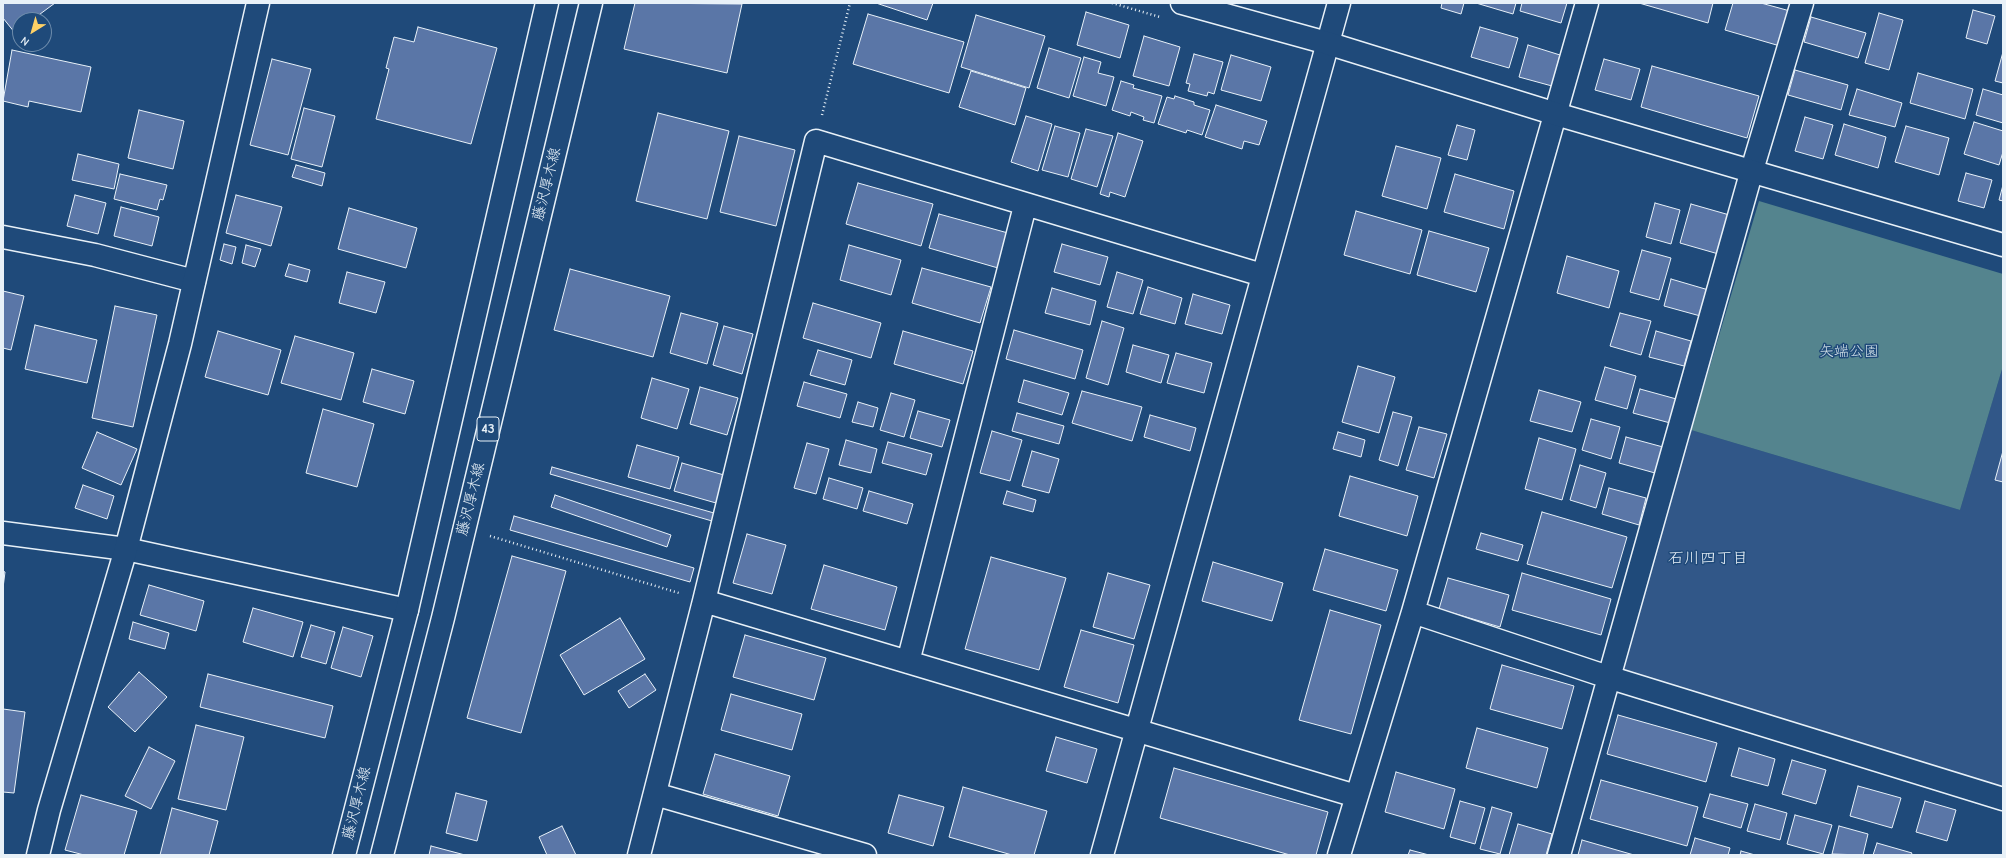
<!DOCTYPE html>
<html>
<head>
<meta charset="utf-8">
<style>
  body { margin:0 }
  #map { position:relative; width:2006px; height:858px; overflow:hidden; background:#1f4a7a; font-family:"Comic Neue",sans-serif }
  canvas { display:block }
  .frame { position:absolute; inset:0; border:4px solid #e8f1f8; pointer-events:none }
  .north { position:absolute; left:12px; top:12px; width:40px; height:40px; box-sizing:border-box; background:#1f4a7a; border:1px solid #6f8dac; border-radius:50%; rotate:217deg; font-size:11px; font-weight:700; line-height:16px; text-align:center; color:#e8f1f8 }
  .north::after { content:''; display:block; margin:auto; width:14px; height:18px; background:#ffd166; clip-path:polygon(50% 0,100% 100%,50% 72%,0 100%) }
</style>
</head>
<body>
<div id="map">
<canvas width="2006" height="858"></canvas>
<div class="frame"></div>
<div class="north">N</div>
</div>
<script>
const g = document.querySelector('canvas').getContext('2d');
g.lineJoin = 'round';
function fill(path, color) { g.fillStyle = color; g.fill(path, 'evenodd'); }
const toPath = rows => new Path2D(rows.map(r => 'M' + r).join(''));
function strokePath(path, color, width, dash) { g.strokeStyle = color; g.lineWidth = width; g.lineCap = dash ? 'butt' : 'round'; g.setLineDash(dash || []); g.stroke(path); }
function label(font, color, halo, rows, align = 'center') {
  g.font = font + ' "Comic Neue","Klee One",sans-serif'; g.lineWidth = 3; g.setLineDash([]); g.textBaseline = 'middle'; g.strokeStyle = halo; g.fillStyle = color; for (const [text, x, y, turn = 0] of rows) {
    g.save(); g.translate(x, y); g.rotate((+turn || 0) * Math.PI / 180); g.textAlign = isNaN(turn) ? turn : align; if (halo) g.strokeText(text, 0, 0); g.fillText(text, 0, 0); g.restore();
  }
}
fill(toPath([
  [2003,366,2003,791,1620,674,1691,430,1960,510]
]), '#315788');
fill(toPath([
  [1759,201,2003,274,2003,366,1960,510,1691,430]
]), '#54848e');
const building = toPath([
  [3,3,55,3,32,20,20,20,20,29,15,33,3,18,3,3],
  [635,3,742,4,727,73,624,49,635,3],
  [876,3,933,3,927,20,876,3],
  [1442,3,1464,3,1461,14,1441,8,1442,3],
  [1476,3,1516,3,1513,14,1476,3],
  [1522,3,1567,3,1561,23,1520,11,1522,3],
  [1639,3,1713,3,1708,23,1639,3],
  [1733,3,1761,3,1790,11,1780,46,1725,30,1733,3],
  [1973,10,1995,16,1987,44,1966,38,1973,10],
  [1086,12,1129,25,1120,58,1077,45,1086,12],
  [1879,13,1903,20,1889,70,1865,63,1879,13],
  [868,14,964,42,949,93,853,64,868,14],
  [976,15,1045,36,1029,88,961,67,976,15],
  [1811,17,1866,33,1858,58,1804,42,1811,17],
  [418,27,497,48,471,144,376,119,389,69,386,68,394,37,414,42,418,27],
  [1480,27,1518,38,1509,68,1471,57,1480,27],
  [1144,36,1180,47,1169,86,1133,76,1144,36],
  [1528,45,1560,55,1552,86,1519,77,1528,45],
  [1049,48,1081,58,1069,98,1037,88,1049,48],
  [12,50,91,67,81,112,29,101,28,107,3,101,12,50],
  [2003,52,2003,83,1995,81,2003,52],
  [1194,54,1223,62,1214,94,1208,92,1207,96,1188,91,1190,84,1186,83,1194,54],
  [1231,55,1271,67,1261,101,1221,90,1231,55],
  [1084,57,1101,62,1098,73,1114,77,1106,106,1073,96,1084,57],
  [272,59,311,69,288,155,250,145,272,59],
  [1604,59,1640,69,1631,100,1595,90,1604,59],
  [1652,66,1759,96,1747,138,1641,107,1652,66],
  [1795,70,1848,85,1841,110,1788,95,1795,70],
  [971,71,1026,88,1015,125,959,107,971,71],
  [1918,73,1973,89,1965,119,1910,103,1918,73],
  [1121,81,1134,85,1133,88,1162,96,1154,123,1143,120,1144,117,1131,112,1130,116,1112,110,1121,81],
  [1857,89,1902,103,1895,127,1849,115,1857,89],
  [1983,89,2003,95,2003,123,1976,115,1983,89],
  [1175,96,1194,102,1194,105,1210,110,1202,135,1187,130,1186,133,1158,124,1167,97,1174,99,1175,96],
  [1216,105,1267,121,1259,145,1244,141,1242,149,1205,137,1216,105],
  [304,108,335,116,322,167,291,159,304,108],
  [139,110,184,121,173,169,128,158,139,110],
  [658,113,729,131,707,219,636,201,658,113],
  [1026,116,1052,124,1038,171,1011,162,1026,116],
  [1805,117,1833,125,1823,159,1795,151,1805,117],
  [1974,122,2003,131,2003,152,1999,165,1964,154,1974,122],
  [1844,124,1886,137,1878,168,1835,155,1844,124],
  [1457,125,1475,130,1467,160,1448,155,1457,125],
  [1055,126,1080,133,1068,177,1042,170,1055,126],
  [1906,126,1949,138,1939,175,1895,162,1906,126],
  [1086,129,1113,136,1097,187,1071,179,1086,129],
  [1118,133,1143,141,1125,197,1110,192,1109,197,1100,194,1118,133],
  [739,136,795,150,776,226,720,212,739,136],
  [1396,146,1441,158,1427,209,1382,196,1396,146],
  [78,154,119,164,114,189,72,180,78,154],
  [296,165,325,173,322,186,292,177,296,165],
  [1966,173,1992,180,1984,208,1958,201,1966,173],
  [120,174,167,185,163,200,160,199,157,210,114,199,120,174],
  [1455,174,1514,191,1504,229,1444,212,1455,174],
  [858,183,933,204,921,246,846,224,858,183],
  [2003,185,2003,201,1999,200,2003,185],
  [75,195,106,203,98,234,67,226,75,195],
  [236,195,282,207,271,246,226,233,236,195],
  [1655,203,1680,210,1671,244,1646,237,1655,203],
  [1691,204,1733,216,1722,255,1680,243,1691,204],
  [121,207,159,217,152,246,114,236,121,207],
  [349,208,417,228,406,268,338,249,349,208],
  [1356,211,1422,230,1410,274,1344,255,1356,211],
  [939,214,1008,233,998,268,929,248,939,214],
  [1429,231,1489,248,1476,292,1417,275,1429,231],
  [224,244,236,247,232,264,220,260,224,244],
  [1062,244,1108,257,1100,285,1054,272,1062,244],
  [246,245,261,249,255,267,242,263,246,245],
  [849,245,901,260,891,295,840,280,849,245],
  [1642,250,1671,258,1659,300,1630,292,1642,250],
  [1567,256,1619,271,1609,308,1557,293,1567,256],
  [289,264,310,270,307,282,285,276,289,264],
  [922,268,991,287,980,323,912,303,922,268],
  [570,269,670,296,653,357,554,330,570,269],
  [347,272,385,282,376,313,339,303,347,272],
  [1117,272,1143,280,1133,314,1107,307,1117,272],
  [1671,279,1712,291,1704,317,1664,306,1671,279],
  [1148,287,1182,298,1175,324,1140,314,1148,287],
  [1052,288,1096,301,1090,325,1045,313,1052,288],
  [3,291,24,296,11,350,3,348,3,291],
  [1193,294,1230,305,1222,334,1185,324,1193,294],
  [813,303,881,323,871,358,803,338,813,303],
  [115,306,157,315,133,427,92,418,115,306],
  [681,313,718,323,707,364,670,353,681,313],
  [1620,313,1651,321,1641,355,1610,346,1620,313],
  [1102,321,1124,328,1108,385,1086,378,1102,321],
  [35,325,97,340,87,383,25,369,35,325],
  [724,326,753,334,742,374,713,365,724,326],
  [1014,330,1083,350,1075,379,1006,359,1014,330],
  [218,331,281,350,268,395,205,377,218,331],
  [903,331,973,351,963,384,894,364,903,331],
  [1656,331,1691,341,1684,366,1649,357,1656,331],
  [295,336,354,353,341,400,281,383,295,336],
  [1133,345,1169,355,1161,383,1126,372,1133,345],
  [818,350,852,360,845,385,810,375,818,350],
  [1176,353,1212,363,1204,393,1167,383,1176,353],
  [1358,366,1395,377,1379,433,1342,422,1358,366],
  [1605,367,1636,376,1627,409,1595,400,1605,367],
  [372,369,414,381,405,414,363,402,372,369],
  [652,378,689,389,677,429,641,418,652,378],
  [1024,380,1069,393,1062,415,1018,402,1024,380],
  [804,382,847,394,840,418,797,406,804,382],
  [700,387,738,398,727,435,690,424,700,387],
  [1640,389,1680,400,1674,424,1633,413,1640,389],
  [1539,390,1581,402,1572,432,1530,421,1539,390],
  [1082,391,1142,407,1132,441,1072,423,1082,391],
  [891,393,915,400,904,437,880,430,891,393],
  [858,402,878,408,873,427,852,422,858,402],
  [323,409,374,424,357,487,306,473,323,409],
  [918,411,950,420,942,447,910,438,918,411],
  [1393,412,1412,417,1398,466,1379,460,1393,412],
  [1017,413,1064,426,1059,444,1012,431,1017,413],
  [1150,415,1196,428,1190,451,1144,437,1150,415],
  [1591,419,1620,427,1611,459,1582,450,1591,419],
  [1419,427,1447,434,1434,478,1406,470,1419,427],
  [992,431,1022,440,1010,481,980,473,992,431],
  [97,432,137,449,121,485,82,468,97,432],
  [1338,432,1365,440,1361,457,1333,449,1338,432],
  [1626,437,1663,447,1655,473,1619,463,1626,437],
  [1539,438,1576,449,1562,500,1525,489,1539,438],
  [846,440,877,449,871,473,839,465,846,440],
  [888,442,932,454,926,475,882,463,888,442],
  [807,443,829,449,816,494,794,488,807,443],
  [637,445,679,457,670,489,628,477,637,445],
  [1032,451,1059,459,1049,493,1022,486,1032,451],
  [2003,451,2003,482,1995,480,2003,451],
  [682,463,724,475,716,503,674,491,682,463],
  [1580,465,1606,473,1596,508,1570,500,1580,465],
  [552,467,714,513,712,521,550,474,552,467],
  [1350,476,1418,496,1407,536,1339,516,1350,476],
  [829,478,863,488,857,509,823,499,829,478],
  [83,485,114,496,107,519,75,508,83,485],
  [1609,488,1646,498,1639,525,1602,514,1609,488],
  [869,491,913,504,907,524,863,511,869,491],
  [1007,491,1036,500,1033,512,1003,504,1007,491],
  [555,495,671,535,667,547,551,507,555,495],
  [1542,512,1627,537,1612,588,1527,564,1542,512],
  [514,516,694,568,690,582,510,530,514,516],
  [1481,533,1523,545,1518,561,1476,549,1481,533],
  [747,534,786,545,772,594,733,583,747,534],
  [1325,549,1398,570,1386,611,1313,590,1325,549],
  [512,556,566,571,521,733,467,718,512,556],
  [991,557,1066,578,1039,670,965,649,991,557],
  [1213,562,1283,583,1272,621,1202,601,1213,562],
  [824,565,897,587,885,630,811,609,824,565],
  [3,571,5,572,3,588,3,571],
  [1108,573,1150,585,1134,639,1093,627,1108,573],
  [1522,573,1611,599,1601,635,1512,610,1522,573],
  [1448,578,1509,595,1500,627,1439,609,1448,578],
  [149,585,204,601,196,631,140,615,149,585],
  [253,608,303,622,293,657,243,642,253,608],
  [1330,610,1381,625,1351,734,1299,720,1330,610],
  [620,618,645,659,584,695,560,655,620,618],
  [133,622,169,633,165,649,129,639,133,622],
  [311,625,335,632,326,664,301,657,311,625],
  [343,627,373,636,361,677,331,668,343,627],
  [1081,630,1134,645,1118,703,1064,687,1081,630],
  [745,635,826,658,814,700,733,677,745,635],
  [1502,665,1574,686,1562,729,1490,709,1502,665],
  [139,672,167,697,135,732,108,707,139,672],
  [208,674,333,706,325,738,200,707,208,674],
  [645,674,656,690,629,708,618,691,645,674],
  [731,694,802,714,792,750,721,730,731,694],
  [3,709,25,712,14,793,3,792,3,709],
  [1618,715,1717,743,1706,782,1607,754,1618,715],
  [196,725,244,737,226,810,178,799,196,725],
  [1477,728,1548,748,1537,788,1466,768,1477,728],
  [1056,737,1097,749,1087,783,1046,771,1056,737],
  [149,747,175,761,151,809,125,796,149,747],
  [1739,748,1775,759,1768,786,1731,776,1739,748],
  [715,754,790,776,778,816,703,794,715,754],
  [1792,760,1826,770,1816,804,1782,794,1792,760],
  [1174,768,1328,812,1316,855,1290,855,1160,818,1174,768],
  [1396,772,1455,789,1444,829,1385,812,1396,772],
  [1601,780,1698,807,1687,846,1590,819,1601,780],
  [1858,786,1901,798,1892,828,1850,816,1858,786],
  [963,787,1047,811,1034,855,1012,855,949,837,963,787],
  [456,793,487,801,477,841,446,833,456,793],
  [1710,794,1748,804,1741,828,1703,817,1710,794],
  [81,795,137,811,124,855,84,855,65,850,81,795],
  [899,795,944,807,933,846,888,833,899,795],
  [1460,801,1485,808,1475,844,1450,837,1460,801],
  [1925,801,1956,810,1947,841,1916,832,1925,801],
  [1755,804,1787,813,1780,840,1747,831,1755,804],
  [1492,807,1512,813,1500,854,1480,849,1492,807],
  [172,808,218,821,209,855,160,855,172,808],
  [1795,815,1832,825,1823,854,1787,844,1795,815],
  [1518,824,1552,834,1546,855,1509,855,1518,824],
  [562,826,576,855,547,855,539,837,562,826],
  [1839,826,1868,834,1863,855,1832,854,1839,826],
  [1695,838,1730,848,1728,855,1690,855,1695,838],
  [1582,840,1634,855,1578,855,1582,840],
  [1877,843,1912,853,1911,855,1873,855,1877,843],
  [431,846,465,855,429,855,431,846],
  [1410,850,1429,855,1408,855,1410,850],
  [1741,851,1755,855,1740,855,1741,851]
]);
fill(building, '#5a76a7');
strokePath(building, '#e8f1f8', 1);
const street = toPath([
  [3,237,95,255,194,281],
  [3,533,126,549,407,610],
  [704,601,1356,796],
  [1413,612,1608,677,2003,799],
  [908,662,1025,206],
  [655,794,865,855],
  [639,855,704,601,816,141,1262,275],
  [1102,855,1339,3],
  [1339,855,1413,612,1587,3],
  [1559,855,1752,170,1802,3]
]);
const secondary = toPath([
  [1182,3,1327,43,1556,114,2003,245],
  [38,855,49,810,126,549,180,344,258,3]
]);
const primary = toPath([
  [344,855,407,610,547,3],
  [382,855,443,618,591,3]
]);
strokePath(street, '#e8f1f8', 25);
strokePath(secondary, '#e8f1f8', 25);
strokePath(primary, '#e8f1f8', 25);
strokePath(toPath([
  [1112,3,1160,17],
  [822,115,850,3],
  [490,536,679,593]
]), '#e8f1f8', 2.5, [1, 3]);
strokePath(street, '#1f4a7a', 22);
strokePath(secondary, '#1f4a7a', 22);
strokePath(primary, '#1f4a7a', 22);
for (const [x, y, w] of [
  [488,429,22]
]) { const box = new Path2D(); box.roundRect(x - w / 2, y - 12, w, 24, 3); g.fillStyle = '#1f4a7a'; g.fill(box); strokePath(box, '#e8f1f8', 1); }
label('bold 14px', '#e8f1f8', null, [
  ["43",488,429]
]);
label('15px', '#e8f1f8', '#1f4a7a', [
  ["藤沢厚木線",547,184,-76],
  ["藤沢厚木線",471,499,-76],
  ["藤沢厚木線",357,803,-76]
]);
label('15px', '#d2e1e8', '#1f4a7a', [
  ["矢端公園",1849,352]
]);
label('16px', '#e8f1f8', '#1f4a7a', [
  ["石川四丁目",1708,558]
]);
</script>
</body>
</html>
